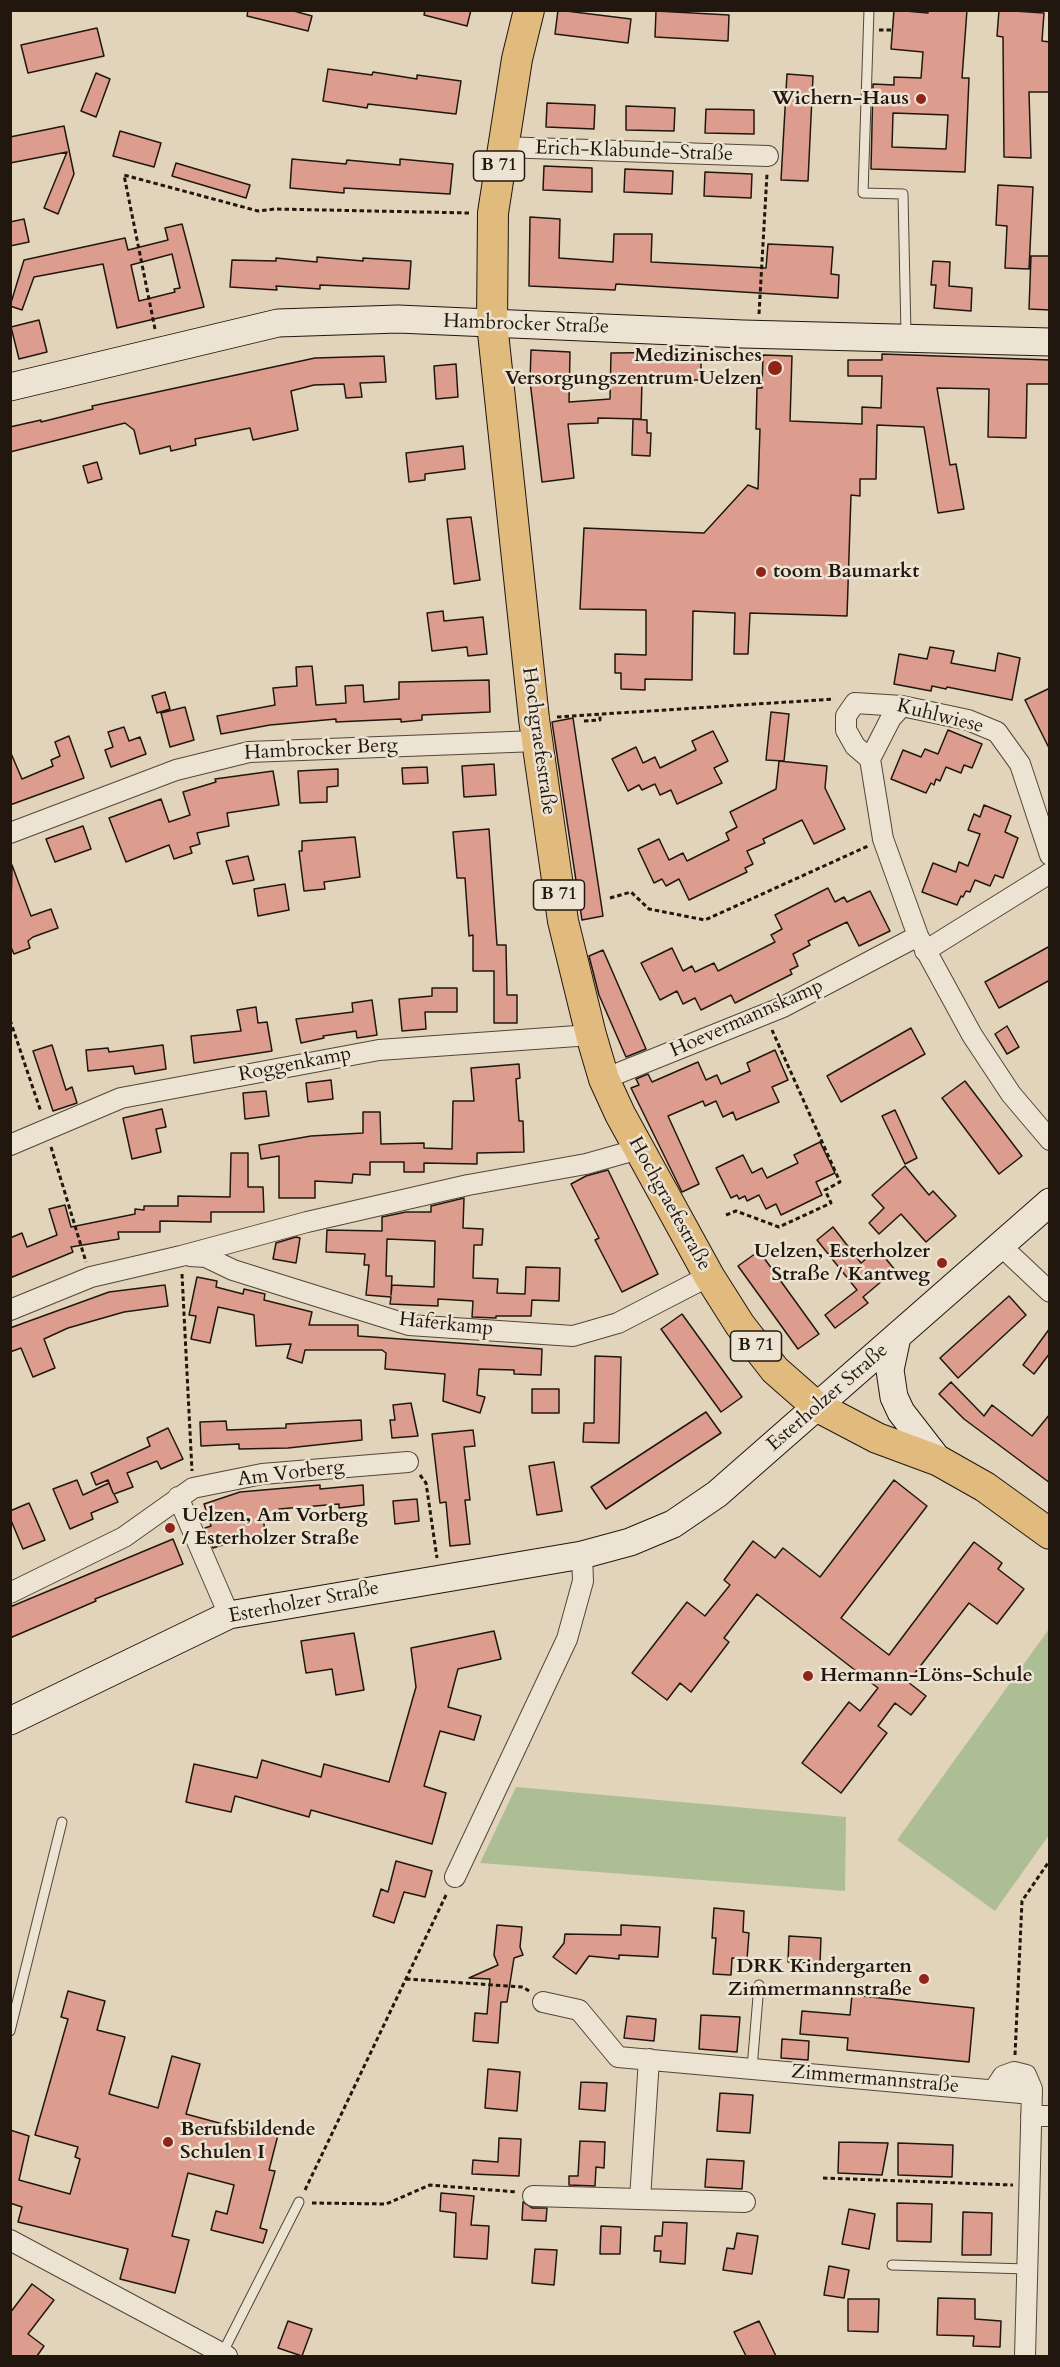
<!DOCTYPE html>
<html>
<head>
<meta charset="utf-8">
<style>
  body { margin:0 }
  #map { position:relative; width:1060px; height:2367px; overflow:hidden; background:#e2d4ba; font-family:Cardo,serif }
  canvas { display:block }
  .frame { position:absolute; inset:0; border:12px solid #22170f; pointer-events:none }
</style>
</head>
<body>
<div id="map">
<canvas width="1060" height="2367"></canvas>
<div class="frame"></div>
</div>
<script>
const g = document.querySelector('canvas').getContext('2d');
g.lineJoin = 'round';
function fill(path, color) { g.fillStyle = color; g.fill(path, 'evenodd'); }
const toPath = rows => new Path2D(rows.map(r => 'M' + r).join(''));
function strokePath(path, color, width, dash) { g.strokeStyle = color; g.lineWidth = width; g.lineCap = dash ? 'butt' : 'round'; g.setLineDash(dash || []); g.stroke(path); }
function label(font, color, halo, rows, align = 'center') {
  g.font = font + ' Cardo,serif'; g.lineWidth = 5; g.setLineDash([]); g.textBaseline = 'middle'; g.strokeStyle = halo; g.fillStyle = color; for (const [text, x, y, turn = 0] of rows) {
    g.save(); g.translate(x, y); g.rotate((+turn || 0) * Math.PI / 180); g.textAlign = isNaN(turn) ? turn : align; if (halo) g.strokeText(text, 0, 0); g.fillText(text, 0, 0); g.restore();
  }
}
fill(toPath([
  [1049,1629,1049,1835,995,1911,897,1840],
  [516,1787,846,1817,845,1891,480,1863]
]), '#adbe94');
const building = toPath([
  [248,10,290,10,312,16,308,31,247,16,248,10],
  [425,10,471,10,467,26,424,15,425,10],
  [558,10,631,19,628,43,555,34,558,10],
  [894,10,928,13,928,10,967,10,962,78,969,78,965,172,871,169,873,84,894,85,894,77,921,78,923,52,891,49,894,10],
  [893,113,948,115,946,149,892,147,893,113],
  [999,10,1044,13,1042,41,1050,42,1050,92,1029,92,1031,158,1004,157,1003,37,997,36,999,10],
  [656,11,729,15,728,41,655,37,656,11],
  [97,28,104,56,28,73,21,45,97,28],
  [328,69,372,75,373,72,417,79,417,75,461,81,456,114,368,104,367,108,323,101,328,69],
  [96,73,110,79,96,117,81,111,96,73],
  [787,74,813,76,808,181,781,180,787,74],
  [547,103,595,105,594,129,546,127,547,103],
  [626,106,675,108,674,131,626,130,626,106],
  [706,109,754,110,754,134,705,133,706,109],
  [64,126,74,174,58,214,44,208,67,152,10,163,10,137,64,126],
  [120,131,161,143,154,167,113,156,120,131],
  [292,159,346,164,347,160,400,165,400,159,453,164,450,194,344,188,344,193,290,188,292,159],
  [176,163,250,185,246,198,172,176,176,163],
  [544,166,592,168,592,192,543,190,544,166],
  [625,169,673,171,672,194,624,192,625,169],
  [705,172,752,174,751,198,704,196,705,172],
  [998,185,1033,187,1029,269,1005,268,1007,226,996,225,998,185],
  [530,217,560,219,559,258,613,262,614,234,652,234,651,262,766,268,768,244,833,247,831,274,839,275,838,298,616,284,615,290,529,286,530,217],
  [24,219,29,242,10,246,10,222,24,219],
  [182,224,204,307,117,328,103,264,34,277,22,310,10,306,24,260,125,238,128,250,168,240,165,228,182,224],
  [172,254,180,288,174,289,175,292,139,301,131,265,172,254],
  [1031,256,1050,256,1050,310,1029,309,1031,256],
  [317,257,363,261,363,258,411,261,409,289,320,285,320,289,276,286,277,290,230,287,232,260,276,261,276,258,317,262,317,257],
  [933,261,950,262,949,286,972,288,971,311,934,308,936,285,931,285,933,261],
  [39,320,47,352,19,359,11,327,39,320],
  [531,350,570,352,569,402,610,399,611,353,701,352,701,380,642,380,641,419,598,418,598,423,568,424,574,478,542,482,530,381,531,350],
  [882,354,1050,360,1050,384,1027,384,1026,438,988,437,989,389,937,388,950,465,956,464,964,509,938,513,924,427,877,425,876,479,860,479,860,496,851,495,847,616,750,613,748,654,734,654,735,613,693,611,692,680,645,679,645,690,621,689,621,673,615,673,615,654,646,655,646,610,580,609,584,528,704,533,748,485,758,489,760,429,756,429,757,388,762,388,763,355,792,356,790,421,862,424,862,407,881,408,882,376,848,376,848,360,882,360,882,354],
  [384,356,386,382,360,383,362,397,346,398,344,384,314,385,291,391,298,430,253,440,250,428,195,439,196,445,171,451,170,446,140,454,134,430,125,423,10,452,10,427,41,420,41,422,93,409,92,406,315,358,384,356],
  [456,364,458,397,436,399,434,366,456,364],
  [633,419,647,420,647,433,651,433,650,456,632,455,633,419],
  [463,446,465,469,425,474,425,480,409,482,406,453,463,446],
  [97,462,102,479,88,483,83,466,97,462],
  [471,517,480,580,454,584,447,519,471,517],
  [443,611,444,621,483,617,487,654,468,656,467,647,432,651,427,613,443,611],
  [930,647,954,651,951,663,995,671,998,653,1020,658,1012,700,947,687,946,689,932,686,931,691,894,684,899,654,927,659,930,647],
  [312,666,316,705,346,703,345,686,363,685,364,702,399,699,399,682,489,680,490,712,422,715,422,720,401,722,401,719,336,722,336,719,270,725,221,734,217,716,275,705,273,688,297,686,296,667,312,666],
  [1050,688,1050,750,1025,700,1050,688],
  [165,692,170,709,157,713,152,696,165,692],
  [185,707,194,740,170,747,161,713,185,707],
  [771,712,789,714,784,761,766,760,771,712],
  [573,718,603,916,582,920,552,722,573,718],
  [124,727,129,741,140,737,146,754,111,767,105,750,113,747,108,732,124,727],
  [948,730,982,744,972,768,964,765,961,773,946,767,940,781,936,779,934,785,931,783,926,793,891,779,903,750,921,757,925,749,938,754,948,730],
  [713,731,728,761,714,768,722,783,677,804,671,790,660,795,655,784,642,790,639,785,628,791,612,759,636,747,643,763,655,757,660,768,696,750,692,741,713,731],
  [69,736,84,778,10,805,10,751,22,779,53,766,51,760,60,756,55,742,69,736],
  [779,761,827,766,825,788,845,829,814,844,802,820,763,839,765,843,747,851,753,864,745,868,747,872,689,900,679,879,666,886,662,879,654,883,638,849,659,839,669,860,683,853,687,861,729,840,726,833,737,827,730,812,776,789,779,761],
  [494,764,496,795,464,797,462,766,494,764],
  [427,767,428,783,403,784,402,768,427,767],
  [338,769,338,786,327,787,327,802,300,803,298,771,338,769],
  [273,771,279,805,227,813,229,826,197,833,200,844,190,847,192,853,174,859,169,845,126,862,109,818,161,799,169,822,190,815,183,792,216,782,215,779,273,771],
  [984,805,1011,816,1005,832,1018,838,1003,878,995,875,990,886,975,880,970,892,966,891,963,897,961,896,957,905,922,892,933,863,956,872,959,862,968,866,980,834,968,830,974,814,980,817,984,805],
  [83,826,91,849,55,862,46,839,83,826],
  [489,829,497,945,506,945,507,995,517,995,517,1023,494,1023,494,971,473,971,473,935,469,936,465,878,457,878,453,832,489,829],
  [355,837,360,877,324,882,325,889,304,891,299,851,302,851,302,841,355,837],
  [248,856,254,880,233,884,226,861,248,856],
  [12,865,31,916,51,909,58,928,33,937,28,941,30,948,14,954,10,945,12,865],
  [285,884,289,910,258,916,254,889,285,884],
  [828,888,835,902,844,897,847,902,870,891,890,931,859,946,847,922,808,941,810,945,793,954,798,966,790,970,792,974,735,1003,731,995,701,1010,695,998,683,1004,677,991,660,1000,641,963,672,948,683,971,692,966,695,972,714,963,718,971,775,942,771,935,782,929,775,915,828,888],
  [1050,946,1050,980,999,1008,985,982,1050,946],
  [603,950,646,1049,626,1057,599,995,589,956,603,950],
  [432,988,457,988,457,1012,425,1012,426,1029,402,1031,399,999,432,996,432,988],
  [372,1000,377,1035,357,1038,356,1031,323,1036,324,1038,301,1043,296,1019,353,1012,352,1003,372,1000],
  [256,1007,258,1023,267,1022,272,1051,194,1063,191,1036,241,1031,237,1010,256,1007],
  [1007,1026,1019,1047,1007,1054,995,1034,1007,1026],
  [911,1028,925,1054,841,1102,827,1076,911,1028],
  [52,1045,66,1090,72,1087,77,1103,53,1111,33,1051,52,1045],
  [163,1045,166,1069,135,1074,133,1066,88,1071,86,1050,108,1048,109,1052,163,1045],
  [775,1050,788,1080,772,1087,779,1102,736,1120,733,1112,723,1117,716,1101,705,1106,703,1101,668,1116,699,1184,682,1192,631,1088,639,1085,636,1079,648,1074,652,1082,698,1062,706,1080,717,1075,721,1084,750,1071,747,1063,775,1050],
  [519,1064,520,1078,516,1079,519,1121,523,1121,524,1152,477,1153,477,1164,424,1163,424,1172,404,1172,404,1162,370,1162,370,1175,353,1174,352,1183,315,1181,315,1198,279,1198,279,1156,261,1159,259,1145,311,1136,363,1133,363,1112,380,1112,381,1144,424,1143,424,1148,452,1149,453,1101,474,1101,471,1068,519,1064],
  [331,1080,333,1099,308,1102,306,1083,331,1080],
  [965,1081,1022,1156,999,1174,942,1098,965,1081],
  [266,1091,269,1116,245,1119,243,1093,266,1091],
  [162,1109,166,1127,156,1129,161,1152,132,1159,123,1118,162,1109],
  [895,1110,917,1158,905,1164,882,1116,895,1110],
  [820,1142,835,1173,816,1182,822,1195,781,1215,776,1204,766,1209,759,1195,747,1201,745,1196,739,1199,737,1195,731,1198,716,1168,743,1155,752,1173,762,1168,767,1178,798,1163,794,1155,820,1142],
  [231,1153,248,1153,248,1187,263,1187,264,1212,211,1212,211,1222,160,1221,160,1232,118,1232,119,1239,71,1247,73,1252,10,1278,10,1238,22,1233,27,1247,57,1235,49,1209,65,1205,71,1227,135,1214,135,1209,144,1210,144,1206,178,1206,178,1196,230,1197,231,1153],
  [905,1166,929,1195,933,1191,956,1216,926,1242,901,1214,879,1234,869,1223,884,1208,872,1195,905,1166],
  [608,1170,658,1274,622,1292,595,1240,599,1238,571,1184,586,1176,608,1170],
  [464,1198,463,1228,483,1229,482,1245,474,1245,473,1278,498,1279,497,1293,525,1294,526,1267,560,1268,559,1301,532,1300,531,1316,496,1316,496,1318,472,1317,473,1301,438,1299,438,1306,390,1304,391,1297,366,1295,369,1265,364,1265,365,1254,326,1252,327,1230,382,1231,382,1217,406,1212,431,1212,431,1206,464,1198],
  [387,1239,435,1241,434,1287,392,1285,391,1295,392,1276,386,1276,387,1239],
  [833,1227,861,1263,878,1249,895,1270,863,1297,868,1303,835,1328,825,1315,857,1290,817,1240,833,1227],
  [296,1237,300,1238,296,1263,273,1259,276,1243,296,1237],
  [759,1251,819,1334,798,1349,738,1266,759,1251],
  [197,1277,217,1281,216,1287,243,1294,244,1289,265,1294,264,1300,312,1312,309,1325,358,1325,358,1336,542,1349,541,1375,514,1374,514,1370,479,1369,477,1395,485,1397,480,1413,443,1401,445,1374,385,1369,386,1353,382,1350,305,1350,302,1363,287,1358,291,1344,256,1346,254,1315,218,1307,210,1343,191,1339,196,1316,189,1315,197,1277],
  [165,1285,168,1306,124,1312,68,1328,44,1339,55,1368,33,1377,21,1348,10,1352,10,1328,109,1292,165,1285],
  [1009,1296,1026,1315,958,1378,940,1358,1009,1296],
  [682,1314,742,1397,721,1412,661,1329,682,1314],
  [1050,1328,1050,1353,1034,1374,1023,1365,1050,1328],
  [595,1356,621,1357,619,1443,583,1442,584,1423,594,1423,595,1356],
  [951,1382,984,1416,992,1405,1032,1436,1050,1414,1050,1483,964,1419,939,1394,951,1382],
  [532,1389,559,1389,559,1413,532,1413,532,1389],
  [411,1403,418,1436,392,1438,390,1420,395,1420,393,1405,411,1403],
  [706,1412,721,1433,606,1509,591,1487,706,1412],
  [361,1420,362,1440,288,1448,239,1449,239,1444,201,1446,200,1422,226,1421,227,1430,286,1428,286,1424,361,1420],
  [168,1428,183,1459,161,1469,157,1461,127,1473,133,1487,114,1494,118,1502,91,1513,93,1519,70,1529,53,1489,77,1480,83,1495,109,1483,113,1493,108,1480,96,1485,91,1473,150,1446,147,1438,168,1428],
  [473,1430,475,1446,464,1447,470,1500,465,1500,470,1544,450,1546,446,1502,440,1503,432,1434,473,1430],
  [554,1462,562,1511,537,1515,529,1466,554,1462],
  [894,1480,927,1506,841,1618,889,1655,974,1542,1002,1563,998,1569,1024,1589,997,1624,969,1603,908,1682,926,1696,911,1715,895,1703,878,1726,887,1733,841,1793,802,1763,849,1702,860,1711,878,1688,757,1594,724,1638,729,1642,691,1692,680,1683,667,1700,632,1673,687,1602,705,1616,730,1585,724,1580,753,1541,775,1558,783,1548,820,1577,894,1480],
  [320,1485,320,1489,363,1485,364,1505,339,1508,339,1504,279,1509,280,1513,263,1514,265,1534,230,1537,232,1542,213,1548,205,1528,211,1526,204,1504,240,1492,320,1485],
  [417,1499,419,1521,395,1524,393,1501,417,1499],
  [29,1503,45,1540,23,1549,10,1518,10,1511,29,1503],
  [173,1539,183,1564,95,1599,96,1601,10,1638,10,1607,173,1539],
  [494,1631,501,1659,458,1669,448,1707,481,1716,474,1740,440,1731,424,1786,446,1793,432,1844,311,1810,309,1817,235,1796,231,1812,186,1802,194,1764,257,1778,262,1760,321,1777,324,1764,389,1782,416,1687,411,1648,494,1631],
  [354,1633,364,1690,336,1695,332,1669,306,1673,301,1641,354,1633],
  [396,1861,432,1871,425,1897,404,1892,394,1923,373,1916,381,1889,388,1892,396,1861],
  [714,1908,744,1911,743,1932,749,1933,747,1959,732,1958,731,1975,713,1974,716,1938,712,1938,714,1908],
  [497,1925,522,1927,520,1947,523,1955,514,1958,507,2002,501,2002,498,2043,473,2041,475,2013,487,2014,490,1979,469,1978,498,1965,494,1955,497,1925],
  [621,1925,660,1927,658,1957,619,1955,619,1959,589,1956,576,1974,553,1957,564,1943,565,1934,621,1935,621,1925],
  [789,1936,821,1938,820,1963,788,1962,789,1936],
  [68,1991,105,2001,97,2030,125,2037,109,2094,158,2108,172,2056,200,2064,186,2114,245,2130,247,2122,279,2131,269,2170,275,2171,260,2228,267,2230,263,2243,211,2230,216,2211,227,2214,234,2185,188,2173,172,2236,189,2240,175,2293,120,2279,128,2249,18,2222,22,2207,10,2203,10,2130,29,2136,19,2180,70,2194,80,2159,75,2157,78,2147,35,2135,68,2019,61,2017,68,1991],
  [852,1995,974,2008,969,2062,847,2050,848,2038,800,2034,802,2011,850,2015,852,1995],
  [701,2015,740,2017,737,2052,699,2049,701,2015],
  [627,2016,656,2019,654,2041,624,2038,627,2016],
  [782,2039,809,2041,808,2060,781,2058,782,2039],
  [488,2069,520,2072,517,2111,485,2108,488,2069],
  [581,2082,607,2083,605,2111,579,2109,581,2082],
  [720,2093,753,2095,750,2133,717,2131,720,2093],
  [499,2138,521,2139,519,2176,472,2174,473,2160,498,2162,499,2138],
  [580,2141,605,2142,604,2168,596,2167,595,2186,569,2185,569,2176,578,2176,580,2141],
  [839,2142,888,2143,882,2175,838,2173,839,2142],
  [898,2143,953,2145,952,2177,898,2175,898,2143],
  [707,2159,744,2161,742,2189,705,2187,707,2159],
  [441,2193,474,2196,471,2225,489,2226,487,2259,454,2257,456,2213,440,2211,441,2193],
  [523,2202,532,2208,547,2208,546,2221,522,2220,523,2202],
  [897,2203,932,2204,931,2242,897,2241,897,2203],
  [849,2209,875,2214,869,2249,842,2244,849,2209],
  [963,2212,992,2213,991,2255,962,2255,963,2212],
  [663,2222,687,2223,685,2264,660,2262,661,2251,654,2251,655,2236,662,2236,663,2222],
  [601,2226,621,2227,620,2254,600,2254,601,2226],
  [737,2233,758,2236,752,2274,723,2270,727,2248,734,2249,737,2233],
  [535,2249,557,2250,554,2285,532,2283,535,2249],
  [829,2266,849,2270,844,2298,824,2295,829,2266],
  [32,2284,54,2300,28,2334,44,2346,37,2356,10,2356,10,2313,32,2284],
  [938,2298,975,2299,975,2319,1001,2321,1000,2347,973,2346,974,2336,937,2335,938,2298],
  [848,2299,879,2299,878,2332,848,2331,848,2299],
  [288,2321,312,2329,302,2356,278,2348,288,2321],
  [759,2321,776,2356,746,2356,734,2332,759,2321]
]);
fill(building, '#dd9d8e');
strokePath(building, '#22170f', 1.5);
const lane = toPath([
  [869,10,863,193,903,194,906,335],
  [10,2031,62,1822],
  [752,2068,759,1985],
  [892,2265,1027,2269],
  [222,2354,299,2202]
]);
const street = toPath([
  [501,147,768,156],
  [902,706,891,718,870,759,883,839,918,936,972,1035,1011,1094,1050,1140],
  [870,759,855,746,846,730,846,716,855,703,902,706,968,720,997,732,1020,764,1050,855],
  [10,833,176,770,249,752,537,741],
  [925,951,1050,873],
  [604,1079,783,1007,918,936],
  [10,1145,121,1098,379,1050,591,1035],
  [1000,1245,1050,1292],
  [190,1256,206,1257,233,1270,409,1325,573,1336,618,1323,709,1276],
  [10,1310,91,1277,181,1256,307,1222,468,1185,586,1164,639,1149],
  [178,1497,229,1615],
  [10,1593,124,1537,193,1488,262,1474,408,1462],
  [455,1877,567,1639,583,1581,582,1555],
  [543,2002,579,2010,618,2057,1032,2094],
  [997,2091,997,2085,1003,2076,1014,2072,1026,2075,1032,2089,1025,2356],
  [1031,2116,1050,2116],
  [533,2196,745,2202],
  [640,2199,649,2059],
  [10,2240,227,2356]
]);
const secondary = toPath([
  [10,387,278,323,398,319,743,334,1050,342],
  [897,1337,890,1370,894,1397,901,1412,939,1461],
  [10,1721,229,1615,582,1555,630,1542,673,1524,717,1494,1050,1202]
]);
const primary = toPath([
  [529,10,517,59,493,213,492,323,534,719,563,921,591,1035,604,1079,620,1114,709,1276,740,1325,775,1370,816,1406,877,1438,939,1461,985,1487,1050,1534]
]);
strokePath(lane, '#52463a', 11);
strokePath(street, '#52463a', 22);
strokePath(secondary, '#22170f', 29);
strokePath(primary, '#22170f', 32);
strokePath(toPath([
  [879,30,893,30],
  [759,314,767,174],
  [155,329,124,175,258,211,275,209,470,213],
  [557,717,834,699],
  [584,721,600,720,600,715],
  [610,898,631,892,649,909,705,920,868,846],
  [10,1020,41,1112],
  [51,1147,86,1262],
  [726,1215,736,1211,779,1227,831,1203,825,1190,840,1182,772,1030],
  [182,1274,192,1471],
  [420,1475,426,1483,437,1558],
  [406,1979,523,1987,529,1991],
  [1015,2055,1022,1901,1050,1860],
  [823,2178,1013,2185],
  [305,2190,447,1893],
  [312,2203,386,2204,430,2185,517,2192]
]), '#22170f', 3, [4.5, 3]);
strokePath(lane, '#ece3d2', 9);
strokePath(street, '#ece3d2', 20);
strokePath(secondary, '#ece3d2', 27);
strokePath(primary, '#e1ba7d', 30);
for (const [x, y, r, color] of [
  [921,99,6,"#8f2418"],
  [775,368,8,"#8f2418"],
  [761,572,6,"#8f2418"],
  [942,1263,6,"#8f2418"],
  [170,1528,6,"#8f2418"],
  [808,1676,6,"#8f2418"],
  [924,1979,6,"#8f2418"],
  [168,2142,6,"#8f2418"]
]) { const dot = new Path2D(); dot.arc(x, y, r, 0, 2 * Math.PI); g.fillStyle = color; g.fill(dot); strokePath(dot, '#ece3d2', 2); }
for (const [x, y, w] of [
  [499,166,51],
  [559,895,51],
  [756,1346,51]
]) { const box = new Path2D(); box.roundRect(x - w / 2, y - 15, w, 30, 4.5); g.fillStyle = '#ece3d2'; g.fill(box); strokePath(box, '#22170f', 1.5); }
label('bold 18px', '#22170f', null, [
  ["B 71",499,166],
  ["B 71",559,895],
  ["B 71",756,1346]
]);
label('bold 20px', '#22170f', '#ece3d2', [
  ["Wichern-Haus",909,99],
  ["Medizinisches",762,356],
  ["Versorgungszentrum Uelzen",762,379],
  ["toom Baumarkt",773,572,"left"],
  ["Uelzen, Esterholzer",930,1252],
  ["Straße / Kantweg",930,1275],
  ["Uelzen, Am Vorberg",182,1516,"left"],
  ["/ Esterholzer Straße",182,1539,"left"],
  ["Hermann-Löns-Schule",820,1676,"left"],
  ["DRK Kindergarten",912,1967],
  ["Zimmermannstraße",912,1990],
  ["Berufsbildende",180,2130,"left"],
  ["Schulen I",180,2153,"left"]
], 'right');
label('20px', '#22170f', '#ece3d2', [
  ["Erich-Klabunde-Straße",634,152,2],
  ["Hambrocker Straße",526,325,2],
  ["Kuhlwiese",940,717,14],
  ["Hochgraefestraße",538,741,82],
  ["Hambrocker Berg",321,750,-3],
  ["Hoevermannskamp",747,1019,-24],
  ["Roggenkamp",295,1065,-11],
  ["Hochgraefestraße",669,1204,61],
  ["Haferkamp",446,1325,6],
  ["Esterholzer Straße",828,1398,-41],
  ["Am Vorberg",291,1474,-7],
  ["Esterholzer Straße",304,1603,-11],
  ["Zimmermannstraße",875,2080,5]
]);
</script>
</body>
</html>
